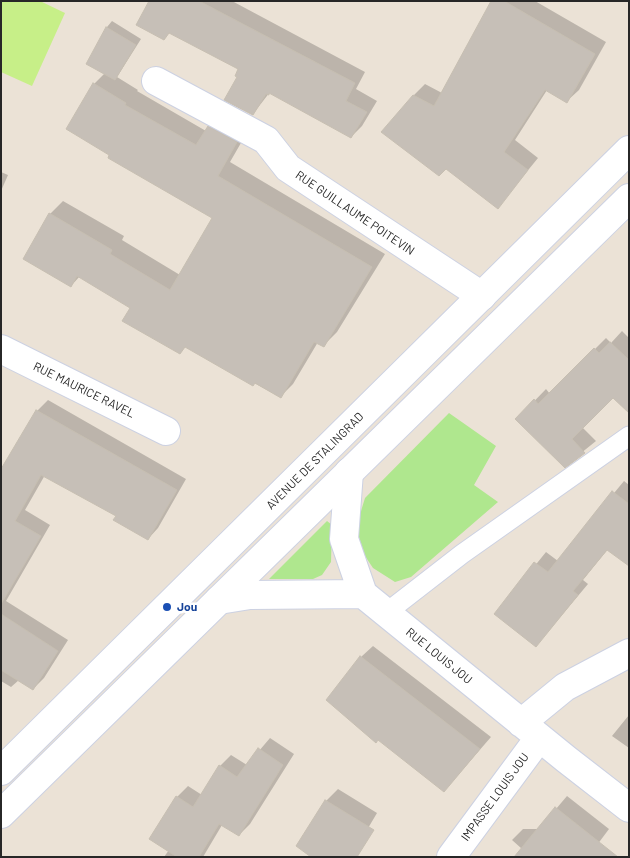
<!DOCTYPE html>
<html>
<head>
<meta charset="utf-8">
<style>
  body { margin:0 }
  #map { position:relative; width:630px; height:858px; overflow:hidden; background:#ebe2d6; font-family:Barlow,sans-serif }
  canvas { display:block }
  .frame { position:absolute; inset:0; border:2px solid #272727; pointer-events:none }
</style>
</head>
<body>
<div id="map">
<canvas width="630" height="858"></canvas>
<div class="frame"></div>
</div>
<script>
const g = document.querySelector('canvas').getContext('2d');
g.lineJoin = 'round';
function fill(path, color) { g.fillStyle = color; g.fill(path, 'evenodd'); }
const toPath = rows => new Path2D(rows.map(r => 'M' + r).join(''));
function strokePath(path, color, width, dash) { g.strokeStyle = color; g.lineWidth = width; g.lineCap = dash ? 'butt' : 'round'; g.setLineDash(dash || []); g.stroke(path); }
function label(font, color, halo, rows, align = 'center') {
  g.font = font + ' Barlow,sans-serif'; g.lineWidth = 5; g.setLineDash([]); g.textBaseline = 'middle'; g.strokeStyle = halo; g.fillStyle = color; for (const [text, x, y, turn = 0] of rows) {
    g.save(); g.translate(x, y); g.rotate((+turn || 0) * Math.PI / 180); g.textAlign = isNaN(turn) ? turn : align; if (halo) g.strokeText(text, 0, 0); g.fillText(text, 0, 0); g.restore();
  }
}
fill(toPath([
  [449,413,496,446,474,485,498,502,411,577,395,582,373,568,361,550,357,524,365,498],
  [327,521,332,525,331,562,322,575,313,579,269,579]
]), '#afe78e');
fill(toPath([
  [1,1,40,1,65,13,32,86,1,72]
]), '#c7ef88');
fill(toPath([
  [150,1,232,1,365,72,356,89,377,101,362,126,351,137,270,92,253,114,239,77,239,69,170,32,164,39],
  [493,1,535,1,606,42,579,90,567,101,547,90,515,140,538,158,498,207,413,96,425,84,442,93],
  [112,21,141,39,117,77,138,90,137,91,206,131,222,114,249,129,230,162,385,254,337,332,323,346,318,342,293,384,280,397,186,346,180,353,131,308,80,276,71,286,50,214,63,201,124,236,122,240,180,275,214,217,94,84,105,73,107,27],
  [1,172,8,175,1,191],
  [622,331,629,338,629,388,613,396,582,427,596,441,565,466,517,419,546,389,550,394,606,338,611,343],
  [48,400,186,479,158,528,148,539,118,516,45,475,25,510,50,525,6,601,68,640,44,678,33,689,19,680,11,687,1,681,1,471,37,411],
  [624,481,629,485,629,556,608,549,583,580,588,584,536,646,496,614,546,552,558,561],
  [373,646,491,737,444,791,361,657],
  [629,715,629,748,612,736],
  [270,738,294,754,250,824,239,835,222,825,203,857,164,857,169,850,177,797,188,786,202,795,220,766,231,755,247,765],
  [338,789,377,813,351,857,326,801],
  [567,796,609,829,597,845,531,857,512,840,523,829,539,829]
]), '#0003');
const building = toPath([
  [149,1,199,1,355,83,346,101,367,112,351,138,269,93,269,95,266,94,253,115,224,100,237,77,235,76,238,69,169,33,164,40,136,25,149,1],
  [491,1,504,1,595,54,567,103,545,90,504,152,528,170,498,209,446,169,439,176,381,132,413,95,434,106,491,1],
  [106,27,136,45,115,80,86,64,106,27],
  [93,83,126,103,125,105,196,145,208,126,237,142,218,176,372,267,324,347,314,342,281,398,255,383,253,386,185,347,180,354,122,321,130,308,77,276,71,287,23,259,49,213,112,250,110,254,170,290,212,218,108,158,109,155,66,129,93,83],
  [610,342,629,360,629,413,613,398,572,439,585,453,565,468,515,419,534,399,538,404,594,348,599,353,610,342],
  [36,410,177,490,148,540,113,520,116,516,41,475,15,521,41,536,1,604,1,469,36,410],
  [612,491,629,504,629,566,607,550,573,591,578,595,536,647,494,614,534,562,548,572,612,491],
  [1,614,58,651,33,690,1,670,1,614],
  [360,656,480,749,444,792,378,740,376,743,326,700,360,656],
  [258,748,283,765,239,836,219,824,199,857,177,857,149,839,176,796,193,807,219,765,237,777,258,748],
  [325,800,374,830,357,857,311,857,296,846,325,800],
  [555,807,618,857,514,857,555,807]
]);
fill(building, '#c6bfb7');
strokePath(building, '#c6beb1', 1);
const lane = toPath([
  [386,613,462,554,629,436]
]);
const street = toPath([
  [156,81,266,140,288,168,482,296],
  [1,349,166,431],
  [349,472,344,539,363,594],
  [219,600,250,595,363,594,566,759,629,808],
  [521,723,565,687,629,653],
  [451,857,539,738]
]);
const secondary = toPath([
  [1,771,629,150],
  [1,814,629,198]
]);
strokePath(lane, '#ccd1e2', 21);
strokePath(street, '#ccd1e2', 30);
strokePath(secondary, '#ccd1e2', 30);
strokePath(lane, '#fff', 19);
strokePath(street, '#fff', 28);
strokePath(secondary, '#fff', 28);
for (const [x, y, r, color] of [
  [167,607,5,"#1a4fb4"]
]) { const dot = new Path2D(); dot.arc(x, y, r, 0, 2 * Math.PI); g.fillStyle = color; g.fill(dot); strokePath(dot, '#fff', 2); }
label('12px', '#272727', '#fff', [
  ["RUE GUILLAUME POITEVIN",355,213,34],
  ["RUE MAURICE RAVEL",84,390,26],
  ["AVENUE DE STALINGRAD",315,461,-45],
  ["RUE LOUIS JOU",439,656,39],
  ["IMPASSE LOUIS JOU",495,797,-54]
]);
label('bold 12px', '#164399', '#fff', [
  ["Jou",177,607]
], 'left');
</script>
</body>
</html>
